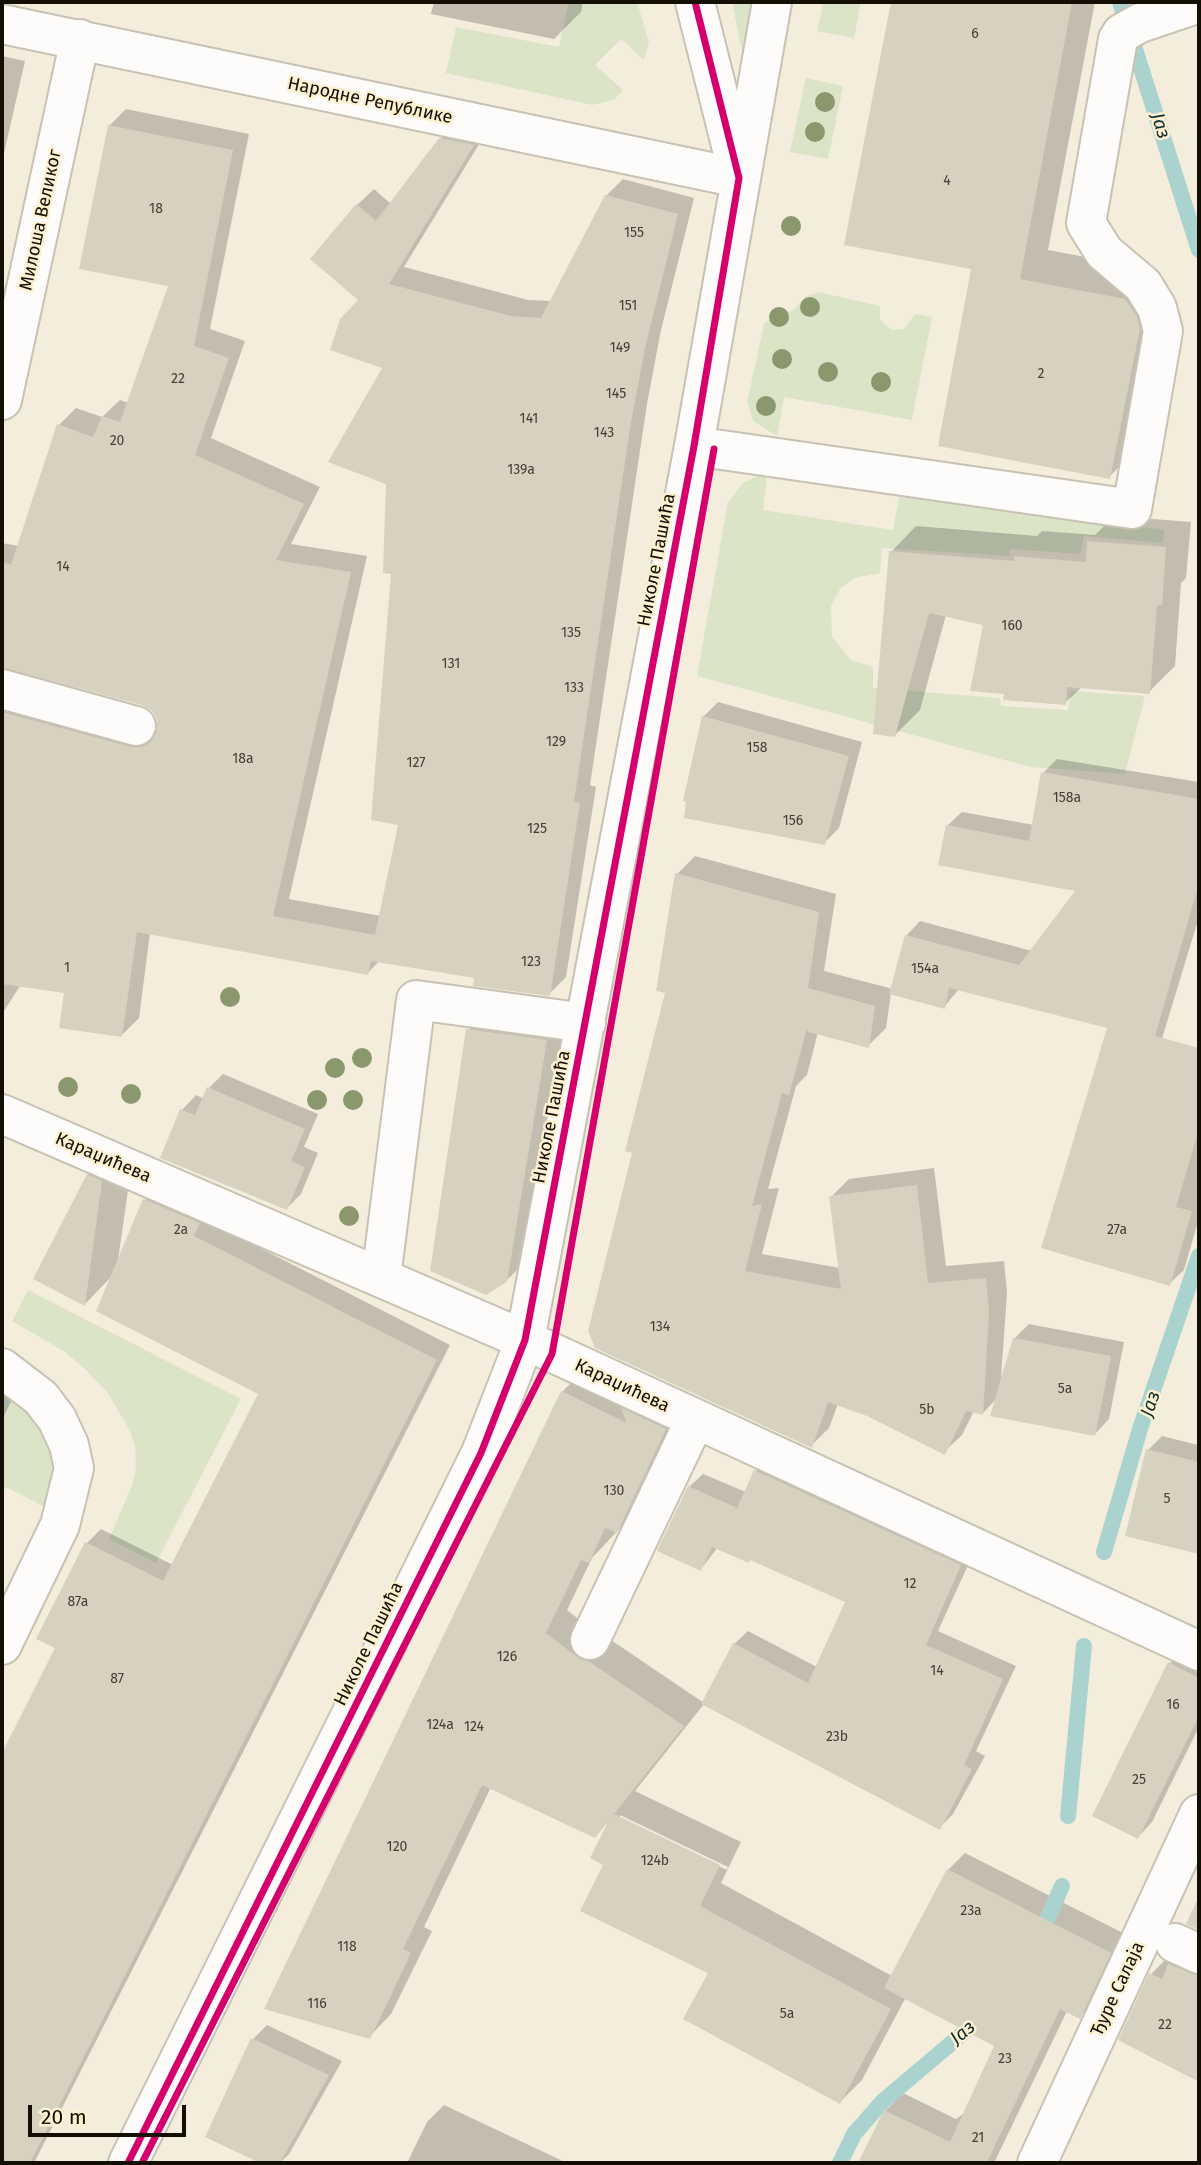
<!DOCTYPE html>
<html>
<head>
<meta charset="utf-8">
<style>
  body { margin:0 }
  #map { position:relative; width:1201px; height:2165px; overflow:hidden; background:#f4eddc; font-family:"Fira Sans",sans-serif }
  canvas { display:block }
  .frame { position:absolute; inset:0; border:4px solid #130f05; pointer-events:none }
  .scale { position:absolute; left:28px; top:2105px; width:158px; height:32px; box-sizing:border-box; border:4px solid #130f05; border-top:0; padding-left:9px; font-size:21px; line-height:24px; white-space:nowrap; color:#130f05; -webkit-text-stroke:5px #fef1d2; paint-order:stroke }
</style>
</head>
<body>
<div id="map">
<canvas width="1201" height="2165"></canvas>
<div class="frame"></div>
<div class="scale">20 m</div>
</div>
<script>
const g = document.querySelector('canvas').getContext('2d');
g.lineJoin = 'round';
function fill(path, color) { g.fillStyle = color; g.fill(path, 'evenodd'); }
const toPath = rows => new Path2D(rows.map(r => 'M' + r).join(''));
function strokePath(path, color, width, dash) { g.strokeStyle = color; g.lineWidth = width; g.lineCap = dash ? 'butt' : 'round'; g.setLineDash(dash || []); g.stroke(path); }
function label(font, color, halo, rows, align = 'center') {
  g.font = font + ' "Fira Sans",sans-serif'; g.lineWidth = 5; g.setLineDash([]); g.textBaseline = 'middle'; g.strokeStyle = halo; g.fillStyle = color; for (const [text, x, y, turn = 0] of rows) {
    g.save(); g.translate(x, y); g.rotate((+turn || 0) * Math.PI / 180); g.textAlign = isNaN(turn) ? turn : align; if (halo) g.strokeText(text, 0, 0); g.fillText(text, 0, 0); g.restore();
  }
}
fill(toPath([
  [569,2,637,2,649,42,644,60,621,39,595,65,623,90,614,100,592,105,446,73,456,27,559,47],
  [732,2,759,2,744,61],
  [823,2,861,2,854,38,817,31],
  [806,78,843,86,828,159,790,152],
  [818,292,880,306,880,320,892,330,904,329,915,314,932,317,912,420,784,397,777,436,753,421,747,402,764,324,778,313,793,311,805,297],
  [760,475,767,475,763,510,893,530,900,491,1164,530,1163,543,1084,536,1080,554,1010,549,1009,556,882,548,880,573,854,578,840,589,831,606,832,637,851,660,873,667,873,688,1000,698,1001,706,1068,710,1071,691,1145,696,1125,774,1030,767,697,676,728,502,744,482],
  [28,1290,241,1399,156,1563,109,1539,132,1486,136,1468,135,1446,129,1429,108,1393,85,1369,64,1351,12,1321],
  [2,1387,22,1404,40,1426,57,1464,45,1507,6,1487,2,1494]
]), '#dbe4c7');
fill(toPath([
  [434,2,583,2,581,12,554,39,431,14],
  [893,2,1095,2,1048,250,1154,270,1138,448,1109,477,973,268,846,244],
  [2,56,25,61,2,162],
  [126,109,249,134,210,329,245,341,211,438,320,487,291,544,367,556,289,899,381,916,400,823,392,573,384,367,360,300,357,205,374,189,391,204,440,139,457,122,489,128,404,267,528,300,551,301,606,196,623,179,694,198,661,330,647,404,590,785,596,787,566,977,549,994,476,977,379,961,368,973,150,933,139,1018,122,1035,80,893,2,1014,2,781,10,748,2,746,2,685,148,731,159,731,159,719,153,710,143,703,2,666,2,543,19,546,59,425,76,408,102,417,120,400,129,403,170,285,109,126],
  [1114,516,1191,522,1186,578,1181,583,1175,666,1149,692,1082,687,1065,703,1006,692,985,623,946,615,920,710,894,736,891,552,916,526,1037,536,1042,531,1095,535],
  [718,702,862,742,839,828,824,843,685,800,704,716],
  [1057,759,1199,782,1199,869,1176,876,1199,886,1199,917,1103,1232,1199,1088,1199,1218,1184,1270,1169,1284,1044,1247,1109,1027,959,989,944,1007,891,993,886,1028,868,1046,818,1032,807,1075,796,1086,768,1189,779,1188,762,1254,840,1268,831,1197,849,1179,934,1168,946,1266,1004,1261,1007,1293,1001,1378,1015,1338,1029,1324,1124,1342,1109,1419,1095,1434,992,1414,997,1398,983,1413,974,1411,962,1435,944,1452,868,1414,838,1404,829,1428,811,1446,597,1347,590,1330,634,1152,627,1150,667,992,658,990,677,874,695,856,836,894,824,971,893,989,906,936,920,921,1032,951,1078,889,940,864,947,826,962,812,1034,825,1043,773],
  [494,1004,571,1015,532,1255,506,1281,468,1030],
  [223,1074,318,1114,304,1147,318,1153,301,1194,287,1208,162,1157,182,1110,196,1095,204,1099,209,1088],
  [120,1143,134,1149,118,1260,145,1200,159,1186,207,1221,450,1345,34,2163,2,2163,2,1910,9,1896,2,1893,2,1757,57,1647,38,1638,87,1543,101,1529,173,1565,260,1393,113,1275,85,1304,88,1175],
  [2,1370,18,1387,2,1420],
  [584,1370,687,1407,638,1509,592,1558,567,1610,602,1638,611,1640,704,1703,734,1644,748,1631,817,1667,847,1601,751,1558,718,1547,701,1569,689,1487,703,1474,746,1492,756,1471,769,1457,974,1552,938,1631,1016,1666,976,1751,985,1756,953,1814,940,1827,704,1704,635,1791,741,1842,721,1883,892,1976,948,1870,965,1853,1127,1935,1097,2000,1079,2017,1067,2011,994,2163,860,2163,885,2111,903,2093,956,2119,966,2112,997,2045,906,1997,862,2080,840,2102,605,1864,610,1820,595,1836,491,1787,424,1927,432,1931,391,2014,369,2037,562,1392],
  [620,1815,728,1867,727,1870,620,1819],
  [1162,1436,1198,1445,1199,1436,1199,1552,1127,1534,1148,1450],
  [1184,1649,1199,1657,1199,1727,1152,1822,1138,1837,1170,1663],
  [1184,1951,1199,1958,1199,2080,1121,2039,1151,1974,1165,1960,1172,1963],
  [267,2025,342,2061,289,2154,280,2163,264,2163,207,2136,253,2039],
  [444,2105,567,2163,407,2163,427,2122]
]), '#0003');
strokePath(toPath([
  [1120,2,1199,250],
  [1104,1552,1140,1429,1199,1256],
  [1068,1816,1084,1646],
  [1039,1938,1062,1886],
  [840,2163,854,2134,883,2101,981,2018]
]), '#aad3cf', 16);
fill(toPath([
  [891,2,1072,2,1020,279,1125,299,1137,317,1140,328,1110,479,938,446,971,269,844,245],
  [108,125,233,150,194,346,229,358,195,455,304,504,276,560,351,572,273,916,375,935,398,825,371,820,391,574,383,573,386,484,328,462,382,368,330,350,340,319,358,300,310,259,356,204,376,221,439,138,474,145,389,284,511,316,541,318,605,195,678,214,645,348,631,422,574,802,580,803,550,996,473,986,474,978,371,961,368,975,137,932,122,1037,59,1028,64,993,2,984,2,712,131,747,142,747,151,742,157,731,157,720,152,711,142,705,2,668,2,562,11,565,57,424,93,437,102,416,120,422,168,286,79,269],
  [1087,541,1166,547,1162,605,1157,605,1150,694,1067,687,1066,705,1003,700,1004,694,970,691,983,625,929,613,895,737,873,734,889,551,1014,561,1014,556,1086,562],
  [702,716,849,756,825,845,684,818,686,802,683,801],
  [1041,772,1199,799,1199,883,1155,1036,1199,1048,1199,1129,1176,1207,1192,1211,1170,1286,1041,1248,1107,1028,949,988,945,1009,889,994,905,935,1019,965,1075,891,938,865,946,825,1029,841],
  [675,873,819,912,808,988,875,1006,869,1048,808,1032,807,1028,789,1095,782,1093,752,1206,762,1204,745,1271,841,1289,829,1196,917,1185,928,1283,986,1278,989,1312,983,1415,966,1411,945,1455,867,1416,828,1402,812,1448,595,1348,588,1331,632,1153,625,1151,665,993,656,991],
  [466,1029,547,1040,507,1282,486,1295,430,1271],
  [207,1087,305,1129,291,1161,305,1167,287,1210,160,1158,180,1109,195,1115],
  [87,1174,102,1181,85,1306,33,1279],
  [143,1199,200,1223,194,1236,437,1360,30,2163,2,2163,2,1753,55,1648,36,1639,85,1542,163,1581,258,1394,96,1311],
  [1013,1338,1111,1356,1095,1436,990,1416],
  [561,1391,627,1423,621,1408,666,1429,617,1533,605,1528,589,1563,581,1560,546,1633,580,1659,588,1661,684,1726,614,1814,720,1865,700,1906,891,2009,840,2104,683,2019,708,1973,580,1911,603,1865,590,1858,609,1820,595,1838,482,1785,403,1949,411,1953,370,2039,264,2009],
  [1146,1449,1199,1462,1199,1554,1125,1536],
  [754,1470,961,1565,926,1645,1003,1679,964,1765,972,1769,940,1830,701,1704,733,1643,808,1683,845,1602,750,1560,749,1563,712,1547,701,1571,657,1551,688,1486,737,1508],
  [1168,1662,1199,1678,1199,1716,1138,1839,1092,1816],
  [947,1869,1111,1953,1080,2019,1060,2009,988,2160,995,2163,858,2163,884,2110,950,2142,994,2046,884,1988],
  [1199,1896,1199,1930,1186,1924],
  [1168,1964,1199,1976,1199,2082,1118,2040,1149,1973,1162,1979],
  [251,2038,329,2075,280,2163,260,2163,205,2137]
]), '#d7d1c0');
const minor = toPath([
  [695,2,736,165],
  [2,24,739,178],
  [2,400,80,39],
  [694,446,1132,509,1163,331,1157,308,1143,285,1104,252,1086,223,1118,39,1122,33,1140,23,1199,3],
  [2,689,136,726],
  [2,1114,525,1340,1199,1651],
  [381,1278,416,1000,586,1023],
  [2,1368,41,1398,57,1419,69,1445,74,1468,60,1525,2,1645],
  [590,1640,695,1420],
  [1175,1943,1199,1954],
  [128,2163,481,1453,525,1340,694,446,772,2],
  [1037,2163,1199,1814]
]);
strokePath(minor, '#c7c2b4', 42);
strokePath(minor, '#fdfcfa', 38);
strokePath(toPath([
  [128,2163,481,1453,525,1340,694,446,739,178,695,2],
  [142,2163,552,1354,714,449]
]), '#d6006c', 7);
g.fillStyle = '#8b976d';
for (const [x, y] of [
  [825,102],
  [815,132],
  [791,226],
  [810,307],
  [779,317],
  [782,359],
  [828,372],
  [881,382],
  [766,406],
  [230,997],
  [362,1058],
  [335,1068],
  [68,1087],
  [131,1094],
  [317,1100],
  [353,1100],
  [349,1216]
]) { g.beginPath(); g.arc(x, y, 10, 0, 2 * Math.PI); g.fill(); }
label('14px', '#444034', null, [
  ["6",975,34],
  ["4",947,181],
  ["18",156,209],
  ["155",634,233],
  ["151",628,306],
  ["149",620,348],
  ["2",1041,374],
  ["22",178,379],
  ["145",616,394],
  ["141",529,419],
  ["143",604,433],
  ["20",117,441],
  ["139a",521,470],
  ["14",63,567],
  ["160",1012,626],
  ["135",571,633],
  ["131",451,664],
  ["133",574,688],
  ["129",556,742],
  ["158",757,748],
  ["18a",243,759],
  ["127",416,763],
  ["158a",1067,798],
  ["156",793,821],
  ["125",537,829],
  ["123",531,962],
  ["1",67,968],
  ["154a",925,969],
  ["2a",181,1230],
  ["27a",1117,1230],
  ["134",660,1327],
  ["5a",1065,1389],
  ["5b",927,1410],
  ["130",614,1491],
  ["5",1167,1499],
  ["12",910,1584],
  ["87a",78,1602],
  ["126",507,1657],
  ["14",937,1671],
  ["87",117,1679],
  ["16",1173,1705],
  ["124a",440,1725],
  ["124",474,1727],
  ["23b",837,1737],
  ["25",1139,1780],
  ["120",397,1847],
  ["124b",655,1861],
  ["23a",971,1911],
  ["118",347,1947],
  ["116",317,2004],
  ["5a",787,2014],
  ["22",1165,2025],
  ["23",1005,2059],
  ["21",978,2138]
]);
label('18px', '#130f05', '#fef1d2', [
  ["Народне Републике",370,101,12],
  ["Милоша Великог",41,220,-78],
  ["Николе Пашића",657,560,-79],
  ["Николе Пашића",552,1117,-79],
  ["Караџићева",103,1158,23],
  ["Караџићева",622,1386,25],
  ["Николе Пашића",369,1644,-64],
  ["Ђуре Салаја",1118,1989,-65]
]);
label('italic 19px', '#0e2f2f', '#fef1d2', [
  ["Јаз",1160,126,72],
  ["Јаз",1151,1404,-72],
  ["Јаз",963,2033,-40]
]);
</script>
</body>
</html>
